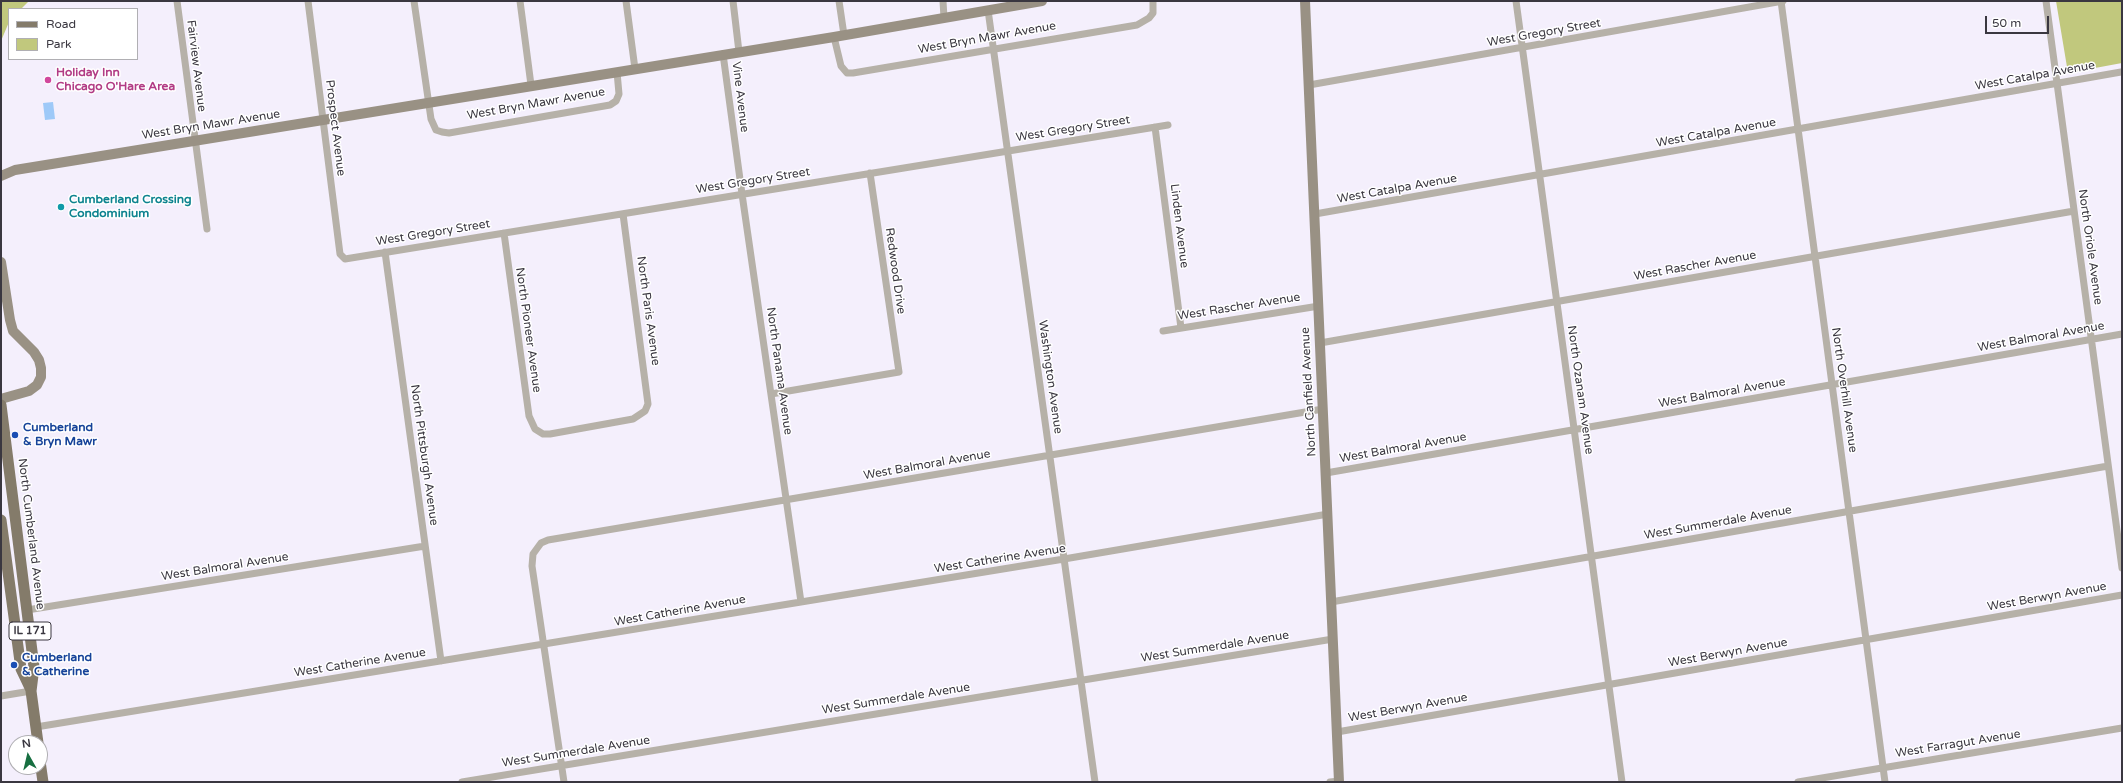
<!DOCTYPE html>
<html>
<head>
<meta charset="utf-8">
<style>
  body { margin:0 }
  #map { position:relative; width:2123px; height:783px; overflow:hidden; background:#f4effc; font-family:"Varela Round",sans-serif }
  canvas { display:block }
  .frame { position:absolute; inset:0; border:2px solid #3a3740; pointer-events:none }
  .legend { position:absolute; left:8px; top:8px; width:130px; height:52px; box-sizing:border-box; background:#fff; border:1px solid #b0afb3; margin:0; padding:5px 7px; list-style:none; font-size:12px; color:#3a3740 }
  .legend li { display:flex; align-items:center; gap:8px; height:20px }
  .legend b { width:20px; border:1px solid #b0afb3 }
  .north { position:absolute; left:8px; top:735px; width:40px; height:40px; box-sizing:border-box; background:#fff; border:1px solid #b0afb3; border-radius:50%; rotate:352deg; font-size:11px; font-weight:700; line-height:16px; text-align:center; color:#3a3740 }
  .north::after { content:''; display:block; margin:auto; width:14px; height:18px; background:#176f41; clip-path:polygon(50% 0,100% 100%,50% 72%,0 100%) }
  .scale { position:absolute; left:1985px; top:16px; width:64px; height:18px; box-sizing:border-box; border:2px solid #3a3740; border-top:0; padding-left:5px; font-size:12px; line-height:14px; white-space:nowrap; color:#3a3740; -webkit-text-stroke:3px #fff; paint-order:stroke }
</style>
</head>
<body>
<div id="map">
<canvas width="2123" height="783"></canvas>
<div class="frame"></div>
<ul class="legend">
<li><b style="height:5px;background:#847b6a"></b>Road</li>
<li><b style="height:11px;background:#c1c87d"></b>Park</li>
</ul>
<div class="north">N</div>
<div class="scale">50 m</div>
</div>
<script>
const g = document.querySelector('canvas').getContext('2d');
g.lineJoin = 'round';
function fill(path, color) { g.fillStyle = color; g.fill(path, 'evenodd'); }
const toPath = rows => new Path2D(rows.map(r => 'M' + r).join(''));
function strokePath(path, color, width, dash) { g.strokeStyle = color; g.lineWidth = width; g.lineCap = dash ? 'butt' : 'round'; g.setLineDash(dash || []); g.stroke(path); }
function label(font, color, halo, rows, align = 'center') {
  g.font = font + ' "Varela Round",sans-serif'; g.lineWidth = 3; g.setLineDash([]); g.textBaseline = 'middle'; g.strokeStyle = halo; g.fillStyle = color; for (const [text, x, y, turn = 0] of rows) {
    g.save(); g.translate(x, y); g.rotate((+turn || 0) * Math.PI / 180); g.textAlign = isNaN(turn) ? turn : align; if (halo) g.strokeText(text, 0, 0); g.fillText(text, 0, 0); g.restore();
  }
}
fill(toPath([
  [1,1,29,1,21,9,9,9,9,22,1,41],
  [2056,1,2122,1,2122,63,2068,73]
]), '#c1c87d');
fill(toPath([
  [53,102,55,119,45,120,43,103]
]), '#9ec9f8');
strokePath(toPath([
  [177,1,207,229],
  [308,1,340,254,345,259,1168,125],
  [414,1,431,119,436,130,442,132,449,133,610,105,616,101,619,94,617,72],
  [520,1,531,85],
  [626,1,635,69],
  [733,1,739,52],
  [839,1,844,35],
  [943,1,944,18],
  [1516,1,1622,782],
  [1781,1,1885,782],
  [2046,1,2122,568],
  [988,10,1095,782],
  [834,37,841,66,847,73,853,73,1137,25,1149,18,1153,13,1153,1],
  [723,54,742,194,801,602],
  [1309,85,1783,1],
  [1155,127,1181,328],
  [1315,214,2121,72],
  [504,233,529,416,535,429,543,434,550,434,633,419,645,411,648,404,623,214],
  [385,252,441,661],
  [1163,331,1319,306],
  [1320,343,2074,211],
  [771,394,899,372,870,173],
  [1326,473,2122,334],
  [1331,602,2108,466],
  [27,610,425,546],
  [1,696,31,691],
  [36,727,1064,559,1328,514],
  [1337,732,2122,595],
  [462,782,1333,639],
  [564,782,532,566,533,554,541,543,548,540,1323,409],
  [1330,782,1339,781],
  [1798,782,2122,728]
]), '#b6b1a8', 7);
strokePath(toPath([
  [1305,1,1339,782],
  [1,176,15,170,834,37,1042,1],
  [1,262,10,320,13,331,34,352,39,360,41,368,41,377,37,385,29,391,1,399]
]), '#999184', 10);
strokePath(toPath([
  [1,405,34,667,31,691,38,743],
  [1,520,21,669,31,690],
  [40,761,43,782]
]), '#847b6a', 11);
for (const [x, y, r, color] of [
  [48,80,4,"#d1479c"],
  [61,207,4,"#0f9aa8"],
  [15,435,4,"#1a4fb4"],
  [14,665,4,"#1a4fb4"]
]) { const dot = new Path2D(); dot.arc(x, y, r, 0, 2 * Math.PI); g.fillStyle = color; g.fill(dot); strokePath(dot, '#fff', 1.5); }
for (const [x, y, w] of [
  [30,631,42]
]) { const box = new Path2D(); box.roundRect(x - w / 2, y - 9, w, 18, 3); g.fillStyle = '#fff'; g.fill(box); strokePath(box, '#3a3740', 1); }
label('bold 11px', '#3a3740', null, [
  ["IL 171",30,631]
]);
label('12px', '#3a3740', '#fff', [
  ["West Gregory Street",1544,33,-10],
  ["West Bryn Mawr Avenue",987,38,-10],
  ["Fairview Avenue",196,66,83],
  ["West Catalpa Avenue",2035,76,-10],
  ["Vine Avenue",740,97,83],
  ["West Bryn Mawr Avenue",536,104,-10],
  ["West Bryn Mawr Avenue",211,125,-9],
  ["Prospect Avenue",335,128,83],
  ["West Gregory Street",1073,129,-9],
  ["West Catalpa Avenue",1716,133,-10],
  ["West Gregory Street",753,181,-9],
  ["West Catalpa Avenue",1397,189,-10],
  ["Linden Avenue",1179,226,83],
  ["West Gregory Street",433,233,-9],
  ["North Oriole Avenue",2090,247,82],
  ["West Rascher Avenue",1695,266,-10],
  ["Redwood Drive",895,271,82],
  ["West Rascher Avenue",1239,307,-9],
  ["North Paris Avenue",648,311,82],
  ["North Pioneer Avenue",528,330,82],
  ["West Balmoral Avenue",2041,337,-10],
  ["North Panama Avenue",779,371,82],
  ["Washington Avenue",1050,377,82],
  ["North Ozanam Avenue",1580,390,82],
  ["North Overhill Avenue",1844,390,82],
  ["North Canfield Avenue",1309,392,-93],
  ["West Balmoral Avenue",1722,393,-10],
  ["West Balmoral Avenue",1403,448,-10],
  ["North Pittsburgh Avenue",424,455,82],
  ["West Balmoral Avenue",927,465,-10],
  ["West Summerdale Avenue",1718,523,-10],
  ["North Cumberland Avenue",31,534,83],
  ["West Catherine Avenue",1000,559,-9],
  ["West Balmoral Avenue",225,567,-9],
  ["West Berwyn Avenue",2047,597,-10],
  ["West Catherine Avenue",680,611,-10],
  ["West Summerdale Avenue",1215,647,-9],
  ["West Berwyn Avenue",1728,653,-10],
  ["West Catherine Avenue",360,663,-9],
  ["West Summerdale Avenue",896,699,-9],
  ["West Berwyn Avenue",1408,708,-10],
  ["West Farragut Avenue",1958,744,-9],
  ["West Summerdale Avenue",576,752,-9]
]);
label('bold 12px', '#b23c85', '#fff', [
  ["Holiday Inn",56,73],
  ["Chicago O'Hare Area",56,87]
], 'left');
label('bold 12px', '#0d838f', '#fff', [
  ["Cumberland Crossing",69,200],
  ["Condominium",69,214]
], 'left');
label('bold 12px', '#164399', '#fff', [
  ["Cumberland",23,428],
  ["& Bryn Mawr",23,442],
  ["Cumberland",22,658],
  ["& Catherine",22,672]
], 'left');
</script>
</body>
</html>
